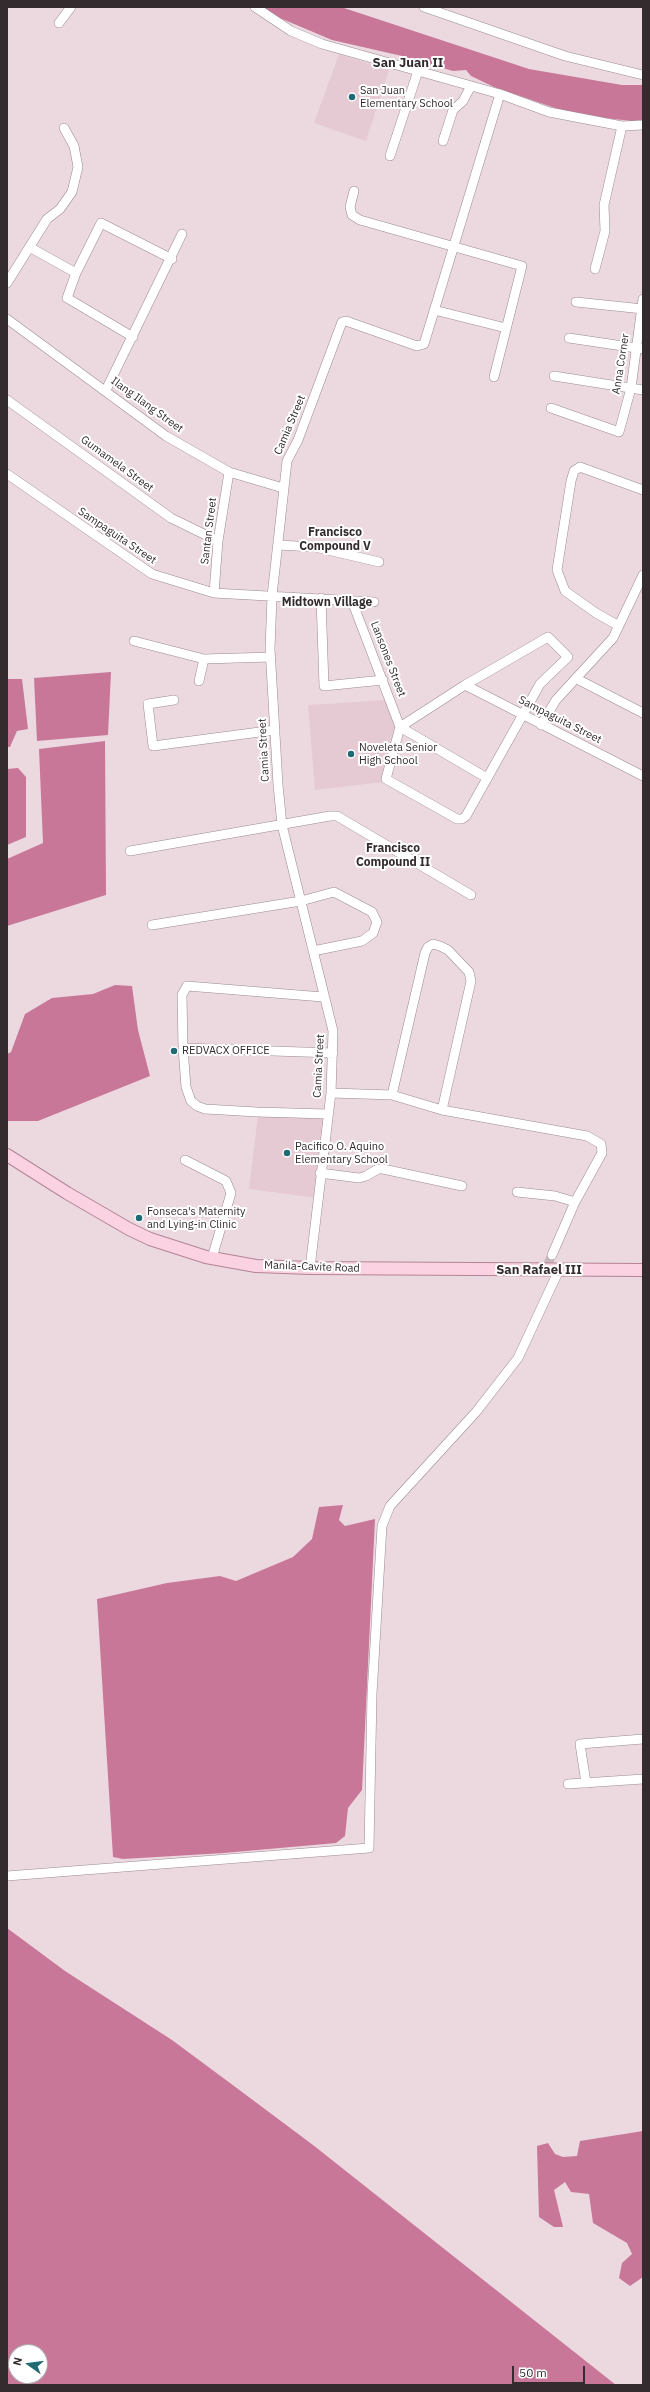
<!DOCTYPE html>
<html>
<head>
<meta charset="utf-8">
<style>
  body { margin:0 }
  #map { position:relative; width:650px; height:2392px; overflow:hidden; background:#ecd9e0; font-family:"IBM Plex Sans",sans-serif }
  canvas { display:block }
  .frame { position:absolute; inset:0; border:8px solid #332b2e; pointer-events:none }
  .north { position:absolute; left:8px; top:2344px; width:40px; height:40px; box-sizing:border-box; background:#fff; border:1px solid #adaaab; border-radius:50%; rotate:284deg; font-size:11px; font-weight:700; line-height:16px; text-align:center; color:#332b2e }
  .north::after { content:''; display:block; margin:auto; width:14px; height:18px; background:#206b73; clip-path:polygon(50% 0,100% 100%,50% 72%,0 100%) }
  .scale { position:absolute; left:512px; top:2366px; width:73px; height:18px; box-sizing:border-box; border:2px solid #332b2e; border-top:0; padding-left:5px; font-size:12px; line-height:14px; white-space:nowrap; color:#332b2e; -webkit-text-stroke:3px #fff; paint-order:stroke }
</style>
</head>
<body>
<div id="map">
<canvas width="650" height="2392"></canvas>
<div class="frame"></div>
<div class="north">N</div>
<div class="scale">50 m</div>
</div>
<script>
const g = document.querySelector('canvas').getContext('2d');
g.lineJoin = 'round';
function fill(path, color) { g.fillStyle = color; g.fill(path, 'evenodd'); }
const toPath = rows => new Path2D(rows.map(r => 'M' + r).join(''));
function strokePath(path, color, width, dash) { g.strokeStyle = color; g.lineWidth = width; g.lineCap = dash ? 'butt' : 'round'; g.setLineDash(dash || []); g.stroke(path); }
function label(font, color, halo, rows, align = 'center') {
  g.font = font + ' "IBM Plex Sans",sans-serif'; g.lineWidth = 4; g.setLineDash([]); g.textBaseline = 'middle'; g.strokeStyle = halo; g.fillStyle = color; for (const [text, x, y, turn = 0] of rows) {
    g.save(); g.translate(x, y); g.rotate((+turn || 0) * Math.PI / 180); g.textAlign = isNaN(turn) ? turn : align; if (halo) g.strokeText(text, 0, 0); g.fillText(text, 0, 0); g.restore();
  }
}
fill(toPath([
  [339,54,389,70,366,141,314,123],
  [387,700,396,726,383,782,315,790,308,705],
  [258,1115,324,1117,317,1198,249,1189]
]), '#e5cad4');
fill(toPath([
  [261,7,341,7,529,69,622,85,643,85,643,120,632,121,585,116,555,108,494,87,471,76,466,70,453,71,402,56,332,40,268,13],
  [111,672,108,735,37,741,34,678],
  [7,679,22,679,28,729,17,731,10,747,7,747],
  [105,741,106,895,7,926,7,859,43,843,39,749],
  [18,768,26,777,26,837,7,845,7,769],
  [115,985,132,986,138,1030,150,1076,38,1121,7,1121,7,1054,11,1052,25,1014,52,998,93,994],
  [343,1505,339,1520,345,1526,375,1519,362,1790,348,1808,345,1836,336,1843,224,1853,123,1859,113,1857,97,1599,167,1583,220,1576,236,1581,293,1557,312,1539,319,1507],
  [7,1928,65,1971,172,2040,230,2083,313,2145,616,2385,7,2385],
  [16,2352,40,2352,40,2376,16,2376],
  [643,2131,643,2277,630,2286,619,2278,622,2263,632,2254,627,2243,593,2223,589,2194,571,2192,565,2182,554,2190,563,2227,554,2227,539,2217,537,2146,548,2143,555,2154,563,2157,577,2156,580,2141]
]), '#c87798');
strokePath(toPath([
  [547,1266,552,1255]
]), '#c7b6bc', 9, [9, 4.5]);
const minor = toPath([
  [255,7,291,31,322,44,500,94,549,112,622,126,643,125],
  [424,7,565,56,643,75],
  [59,23,71,7],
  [443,141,453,110,463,101,471,86],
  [390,156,418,71],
  [354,191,350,207,352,215,360,220,522,266,494,377],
  [31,248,76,273],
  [595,269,605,231,604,205,622,126],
  [7,283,47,219,60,209,72,192,78,167,74,146,64,128],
  [576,302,643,309],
  [434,310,506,328],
  [7,319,166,436,229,472,283,488],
  [133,337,67,298,76,273,101,223,172,259],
  [569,338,643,349],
  [554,376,643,390],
  [106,390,182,234],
  [7,400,171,518,218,541],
  [551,408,619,432,631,388,643,299],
  [7,474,152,574,214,593,374,602],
  [278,545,315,547,379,562],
  [214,593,218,541,229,472],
  [321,598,324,686,383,680],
  [352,601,400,727],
  [619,626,596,613,565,591,557,570,571,481,574,471,580,467,643,490],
  [548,637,568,657,540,684,466,816,462,819,457,819,386,779,400,727,465,685,548,637],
  [134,641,204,659,271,657],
  [577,679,643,713],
  [199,681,204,659],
  [465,685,643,776],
  [174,700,148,704,153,746,275,730],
  [541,725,556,700,613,638,643,575],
  [400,727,487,778],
  [130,851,330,816,337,816,471,895],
  [152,925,301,901,334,892,372,912,377,922,373,933,362,941,313,951],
  [323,997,187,986,182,995,183,1048,186,1087,191,1101,197,1106,205,1109,257,1112,328,1114],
  [183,1048,333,1053],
  [331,1093,392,1095,442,1110,587,1136,601,1144,602,1153,575,1202,552,1255],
  [392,1095,425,953,428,947,433,944,440,946,448,950,469,972,471,981,442,1110],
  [185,1160,226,1181,231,1193,212,1258],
  [320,1173,359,1178,366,1176,378,1169,383,1169,462,1186],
  [517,1192,555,1196,575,1202],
  [310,1268,331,1093,333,1031,282,825,278,785,270,649,272,596,287,461,298,440,342,322,346,321,417,346,424,344,500,94],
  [586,1783,580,1744,643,1739],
  [568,1784,643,1779],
  [7,1876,369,1848,372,1694,382,1526,390,1506,476,1412,518,1358,559,1270]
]);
const major = toPath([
  [7,1155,67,1193,129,1229,150,1239,206,1257,256,1266,310,1268,643,1270]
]);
strokePath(minor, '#9b8a90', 10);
strokePath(major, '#b28495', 14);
strokePath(minor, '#fff', 9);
strokePath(major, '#fad2e1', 12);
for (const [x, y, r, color] of [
  [352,97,4,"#206b73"],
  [351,754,4,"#206b73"],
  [174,1051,4,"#206b73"],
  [287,1153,4,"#206b73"],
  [139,1218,4,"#206b73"]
]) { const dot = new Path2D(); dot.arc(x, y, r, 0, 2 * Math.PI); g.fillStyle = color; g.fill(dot); strokePath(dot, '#fff', 1.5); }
label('11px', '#332b2e', '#fff', [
  ["San Juan",360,91],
  ["Elementary School",360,104],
  ["Noveleta Senior",359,748],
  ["High School",359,761],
  ["REDVACX OFFICE",182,1051],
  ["Pacifico O. Aquino",295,1147],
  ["Elementary School",295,1160],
  ["Fonseca's Maternity",147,1212],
  ["and Lying-in Clinic",147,1225]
], 'left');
label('11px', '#332b2e', '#fff', [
  ["Anna Corner",621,364,-81],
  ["Ilang Ilang Street",147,405,36],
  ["Camia Street",290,425,-67],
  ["Gumamela Street",117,464,36],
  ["Santan Street",209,531,-83],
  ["Sampaguita Street",117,536,34],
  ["Lansones Street",388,659,69],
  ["Sampaguita Street",560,720,27],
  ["Camia Street",264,750,-93],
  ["Camia Street",319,1066,-87],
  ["Manila-Cavite Road",312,1267,2]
]);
label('bold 12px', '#332b2e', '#fff', [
  ["Francisco",335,533],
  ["Compound V",335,547],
  ["Midtown Village",327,603],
  ["Francisco",393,849],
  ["Compound II",393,863]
]);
label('bold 13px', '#332b2e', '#fff', [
  ["San Juan II",408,63],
  ["San Rafael III",539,1270]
]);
</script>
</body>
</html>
